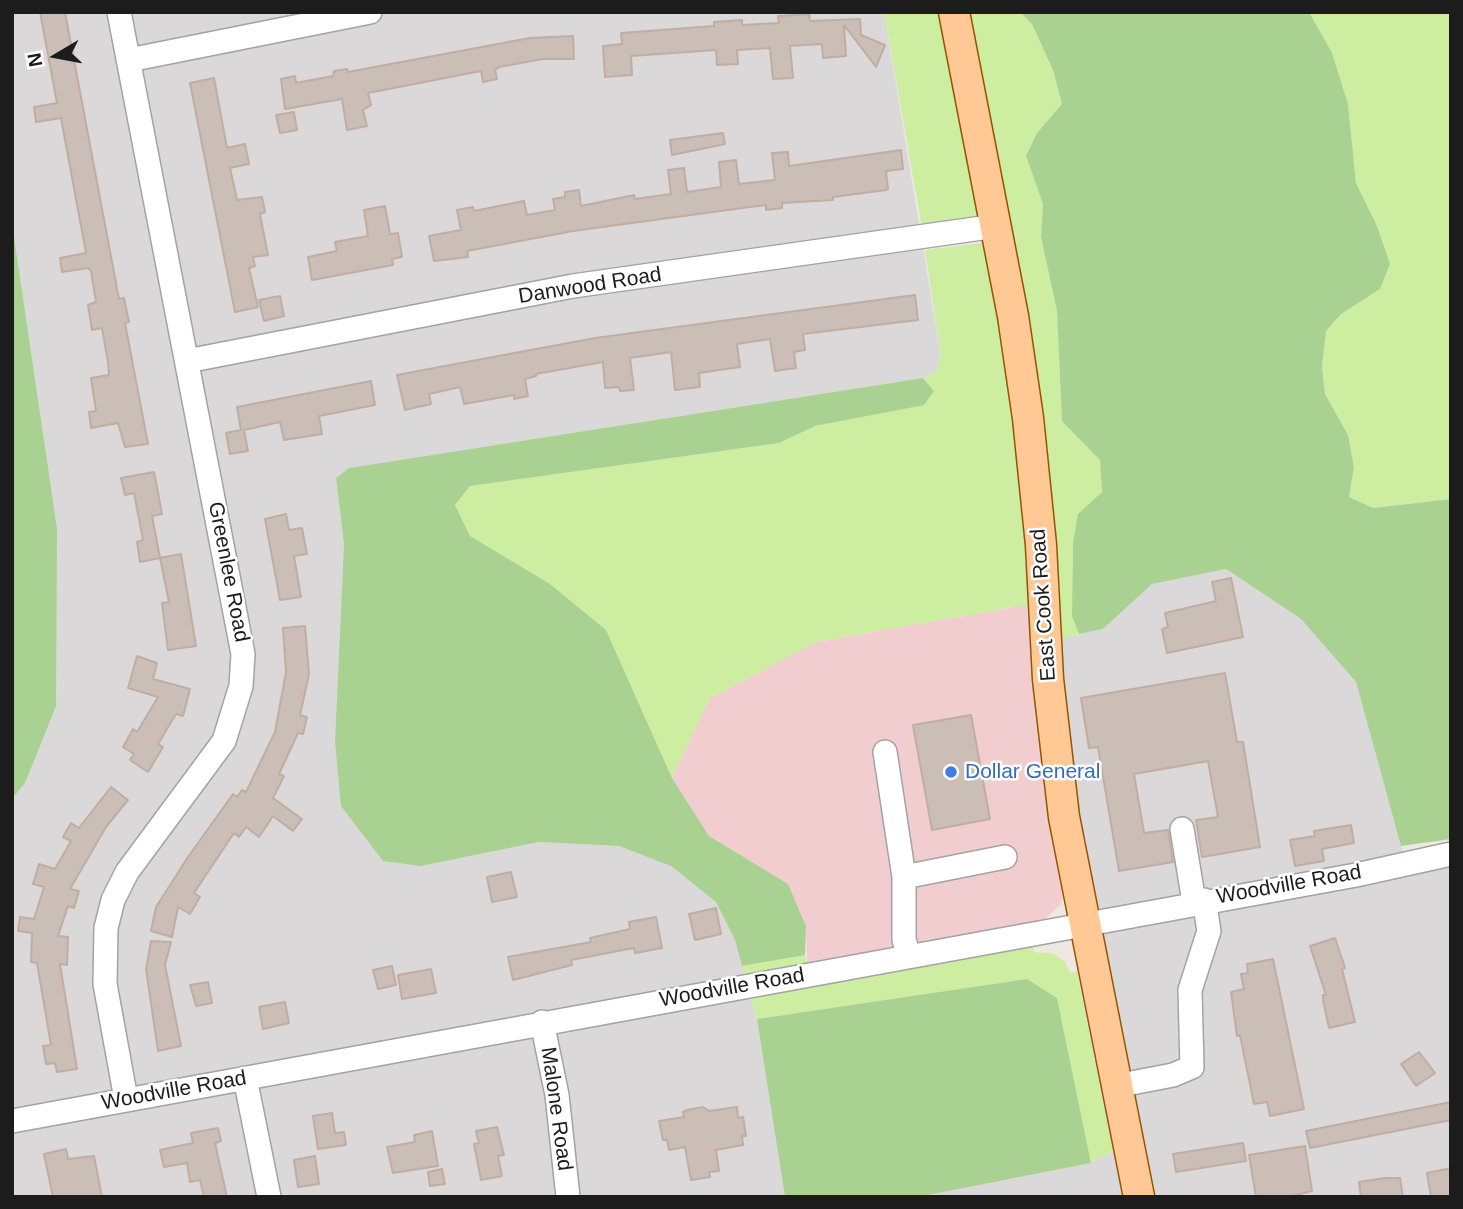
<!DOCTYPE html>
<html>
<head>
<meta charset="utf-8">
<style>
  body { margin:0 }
  #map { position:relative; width:1463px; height:1209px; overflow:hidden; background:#eee8e0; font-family:Arial,sans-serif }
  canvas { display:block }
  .frame { position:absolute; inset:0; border:14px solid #1c1c1c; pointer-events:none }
  .north { position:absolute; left:21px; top:21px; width:70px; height:70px; -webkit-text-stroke:5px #fff; paint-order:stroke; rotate:260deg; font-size:19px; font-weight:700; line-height:28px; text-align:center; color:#1c1c1c }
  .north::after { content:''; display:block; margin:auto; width:24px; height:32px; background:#1c1c1c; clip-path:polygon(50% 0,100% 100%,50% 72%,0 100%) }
</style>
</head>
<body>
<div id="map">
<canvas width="1463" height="1209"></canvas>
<div class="frame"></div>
<div class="north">N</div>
</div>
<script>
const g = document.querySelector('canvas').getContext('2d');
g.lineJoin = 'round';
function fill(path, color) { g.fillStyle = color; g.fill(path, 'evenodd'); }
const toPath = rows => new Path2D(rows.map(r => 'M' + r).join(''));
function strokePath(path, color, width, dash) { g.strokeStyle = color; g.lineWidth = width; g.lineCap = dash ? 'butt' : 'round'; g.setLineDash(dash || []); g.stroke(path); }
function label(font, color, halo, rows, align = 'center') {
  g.font = font + ' Arial,sans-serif'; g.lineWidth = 5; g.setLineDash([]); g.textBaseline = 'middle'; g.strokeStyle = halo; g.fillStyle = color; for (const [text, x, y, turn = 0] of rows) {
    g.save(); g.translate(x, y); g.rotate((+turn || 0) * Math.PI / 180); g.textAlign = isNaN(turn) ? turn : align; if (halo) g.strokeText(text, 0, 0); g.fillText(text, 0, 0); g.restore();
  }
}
fill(toPath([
  [12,12,884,12,941,357,935,373,923,378,349,468,336,478,344,544,335,741,421,866,539,842,619,846,671,866,716,902,735,940,757,1019,785,1197,12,1197,12,799,25,783,57,528,12,223],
  [1226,569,1301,619,1356,682,1403,853,1451,844,1451,1197,918,1197,1091,1163,1113,1151,1063,895,1039,747,1033,644,1103,629,1152,584]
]), '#dad8d9');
fill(toPath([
  [1031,604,1039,747,1063,895,1061,904,1045,919,1030,923,807,964,806,926,788,885,709,836,672,778,709,699,816,642]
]), '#f1cdcf');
fill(toPath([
  [884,12,943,12,984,218,922,228],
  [966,12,1020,12,1032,24,1053,70,1062,104,1037,133,1026,156,1043,204,1041,237,1057,311,1062,421,1100,459,1102,492,1079,514,1073,543,1072,616,1079,634,1058,640],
  [1309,12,1451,12,1451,499,1373,508,1349,497,1354,467,1348,435,1325,394,1322,367,1326,331,1341,314,1380,289,1390,264,1377,226,1356,183,1348,104,1332,54],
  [990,242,1017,414,1031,604,816,642,709,699,672,778,606,630,550,584,470,536,455,505,470,486,779,443,815,426,924,404,934,391,923,378,935,373,941,357,925,250],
  [1033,944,1034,952,1052,953,1065,962,1070,973,1077,972,1113,1151,1091,1163,1057,998,1027,979,757,1019,750,996],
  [805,955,807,964,745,975,742,966]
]), '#cdeea1');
fill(toPath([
  [1020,12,1309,12,1332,53,1348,104,1356,183,1377,226,1390,264,1380,289,1341,314,1326,331,1322,367,1325,394,1348,435,1354,467,1349,497,1373,508,1451,499,1451,839,1401,846,1356,682,1301,619,1226,569,1152,584,1103,629,1079,634,1072,616,1073,543,1078,514,1102,492,1100,460,1062,421,1057,311,1041,237,1043,204,1026,156,1037,133,1062,104,1053,70,1032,24],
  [12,223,57,528,56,706,25,783,12,799],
  [923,378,934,391,924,405,815,426,779,443,470,486,455,505,470,536,550,584,606,630,672,778,709,836,788,884,806,926,805,955,742,966,735,940,716,902,671,866,619,846,539,842,421,866,383,861,341,806,335,741,344,544,336,478,349,468],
  [1027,979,1057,998,1091,1163,918,1197,785,1197,757,1019]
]), '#a9d191');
const building = toPath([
  [40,12,65,12,119,299,124,298,129,322,125,323,148,444,125,447,118,423,91,428,89,412,96,411,91,378,109,375,108,362,102,328,92,330,88,305,96,302,91,271,88,268,62,272,60,258,86,253,61,118,36,122,34,107,57,103,40,12],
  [809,14,810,21,860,19,861,35,885,45,876,67,844,25,846,56,823,58,822,44,790,46,793,78,773,79,770,48,737,50,738,64,717,65,716,50,631,56,632,75,605,77,603,46,622,44,621,33,714,26,714,22,742,20,742,25,779,23,778,16,809,14],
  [573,36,574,59,543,59,499,67,495,70,497,79,483,82,481,71,368,93,371,105,363,110,367,126,347,130,342,99,285,109,281,79,295,76,296,83,333,76,334,71,347,69,348,72,530,38,573,36],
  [214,78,227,148,245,144,249,164,230,168,237,200,262,197,265,212,260,214,268,255,253,257,255,266,249,268,258,307,235,312,190,83,214,78],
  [294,112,297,130,280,133,276,115,294,112],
  [723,133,725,144,672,155,670,140,723,133],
  [901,150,903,169,886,171,888,189,886,190,833,197,833,200,782,203,782,208,766,210,766,205,750,207,573,231,467,251,468,257,434,261,429,236,461,230,457,210,473,207,474,211,524,201,527,215,555,210,553,199,565,197,565,192,579,190,581,206,634,195,635,199,671,194,668,170,684,168,687,192,721,187,719,162,736,160,739,184,775,180,772,153,788,152,789,166,901,150],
  [385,206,390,234,398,233,402,257,392,259,393,265,312,280,308,257,337,251,335,242,368,236,364,210,385,206],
  [915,295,918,320,803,334,805,350,794,352,796,368,775,371,770,339,737,344,740,367,699,373,700,387,675,390,671,352,630,358,634,390,620,391,619,387,605,388,603,362,536,374,536,376,525,379,528,396,514,399,514,395,464,404,460,387,429,394,431,404,405,410,397,375,595,338,915,295],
  [280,296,284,316,264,321,259,300,280,296],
  [371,381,375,405,319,416,322,434,284,440,280,422,244,430,248,451,230,454,226,433,241,430,237,407,371,381],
  [154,472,162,514,152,516,160,558,140,562,137,542,143,540,134,493,125,495,121,478,154,472],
  [286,514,289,530,302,528,307,554,294,556,301,597,280,600,265,519,286,514],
  [181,554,196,646,168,650,162,603,169,602,160,558,181,554],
  [1231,578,1243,637,1167,653,1162,629,1168,627,1165,613,1216,601,1212,582,1231,578],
  [305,626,309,674,300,715,307,717,303,734,298,733,279,774,284,776,273,798,302,819,293,831,273,816,259,837,246,827,239,837,234,833,194,893,200,897,190,914,178,907,172,937,151,931,156,907,188,857,233,794,237,797,242,790,246,792,275,732,286,672,283,628,305,626],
  [137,656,157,663,153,679,190,689,183,716,176,714,158,744,163,747,148,772,130,760,134,754,123,747,133,729,137,732,158,697,128,688,137,656],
  [1225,673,1237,742,1243,742,1260,847,1202,857,1196,820,1218,817,1208,761,1134,774,1144,833,1168,830,1173,862,1119,871,1098,747,1089,748,1081,698,1225,673],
  [971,715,990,819,932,830,913,725,971,715],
  [111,787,128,800,106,827,70,889,79,891,74,908,68,906,58,936,68,937,67,965,60,964,77,1069,57,1072,55,1063,46,1064,43,1046,51,1045,37,963,31,962,32,933,18,931,20,917,34,919,44,887,33,884,39,864,55,869,71,841,63,837,71,823,79,828,111,787],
  [1351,825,1354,843,1322,849,1324,861,1295,866,1290,840,1315,836,1314,831,1351,825],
  [511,872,517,897,492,902,487,877,511,872],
  [716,908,721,934,695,940,689,914,716,908],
  [656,917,662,948,635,953,634,948,571,960,572,965,513,980,508,957,591,942,590,938,630,929,629,922,656,917],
  [1335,938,1345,968,1342,969,1355,1022,1329,1028,1323,1000,1323,995,1326,995,1310,946,1335,938],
  [151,941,171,942,165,965,181,1046,158,1051,146,969,151,941],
  [1273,959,1304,1109,1270,1116,1267,1102,1254,1104,1240,1035,1237,1036,1231,992,1244,989,1241,974,1248,973,1247,964,1273,959],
  [392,966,396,985,378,989,373,970,392,966],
  [431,969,436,993,402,999,398,975,431,969],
  [208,982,212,1003,196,1006,190,985,208,982],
  [285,1002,289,1023,263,1029,259,1007,285,1002],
  [1419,1052,1435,1073,1416,1086,1401,1064,1419,1052],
  [1451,1102,1451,1120,1310,1148,1306,1131,1451,1102],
  [703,1107,709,1111,737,1107,738,1118,743,1117,746,1136,742,1136,743,1145,716,1150,719,1171,709,1172,710,1177,691,1180,685,1147,669,1150,667,1140,663,1140,659,1121,684,1117,683,1112,687,1110,703,1107],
  [332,1113,335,1133,344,1132,346,1145,318,1149,313,1116,332,1113],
  [497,1127,504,1155,498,1156,502,1176,481,1180,474,1144,479,1143,476,1131,497,1127],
  [218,1128,221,1141,215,1143,227,1197,204,1197,200,1180,190,1182,187,1163,164,1167,160,1150,193,1143,191,1133,218,1128],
  [432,1131,438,1166,393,1173,387,1147,415,1142,414,1135,432,1131],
  [1243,1143,1246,1161,1176,1172,1173,1154,1243,1143],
  [1305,1146,1312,1191,1288,1197,1256,1197,1249,1155,1305,1146],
  [66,1149,68,1159,94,1156,102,1197,53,1197,44,1154,66,1149],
  [315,1156,319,1184,298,1187,294,1160,315,1156],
  [1451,1168,1451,1197,1431,1197,1427,1173,1451,1168],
  [442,1169,445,1184,430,1186,428,1172,442,1169],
  [1385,1178,1400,1178,1403,1197,1361,1197,1359,1182,1385,1178]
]);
fill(building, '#cabeb6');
strokePath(building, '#c1ada1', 2);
const minor = toPath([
  [119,12,243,654,241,686,224,741,127,872,113,900,106,928,105,984,126,1099],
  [129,60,370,12],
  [187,361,573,286,996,226],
  [885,752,904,877,904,940,909,956],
  [1182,829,1194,902],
  [904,877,1005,857],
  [542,1022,557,1095,568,1197],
  [245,1078,269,1197],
  [1116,1086,1173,1075,1192,1067,1190,990,1209,931,1204,900],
  [12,1121,1356,875,1451,854]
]);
const major = toPath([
  [954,12,1013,316,1028,418,1041,545,1048,679,1064,817,1139,1197]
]);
strokePath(minor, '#a3a3a3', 26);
strokePath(major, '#935600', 33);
strokePath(minor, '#fff', 23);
strokePath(major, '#ffc894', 30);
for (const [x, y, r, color] of [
  [951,772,7,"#3f7fe0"]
]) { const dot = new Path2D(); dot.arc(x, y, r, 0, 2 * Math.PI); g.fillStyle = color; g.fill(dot); strokePath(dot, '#fff', 2.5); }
label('21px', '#1c1c1c', '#fff', [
  ["Danwood Road",590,286,-9],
  ["Greenlee Road",228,572,79],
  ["East Cook Road",1044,605,-94],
  ["Woodville Road",1289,885,-10],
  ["Woodville Road",732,988,-10],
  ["Woodville Road",174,1091,-10],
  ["Malone Road",556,1109,82]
]);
label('21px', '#366cbe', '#fff', [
  ["Dollar General",965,772]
], 'left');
</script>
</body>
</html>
